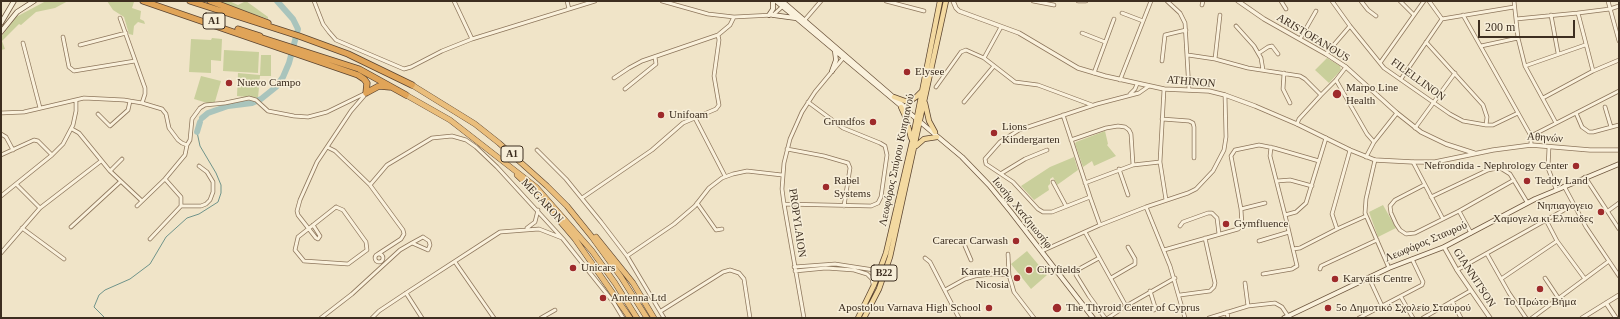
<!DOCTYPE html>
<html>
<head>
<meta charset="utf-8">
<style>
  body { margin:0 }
  #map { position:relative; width:1620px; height:319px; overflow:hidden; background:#f0e4c8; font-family:Georgia,serif }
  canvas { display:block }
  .frame { position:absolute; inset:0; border:2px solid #3d2e20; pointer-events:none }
  .scale { position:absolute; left:1478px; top:20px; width:97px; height:18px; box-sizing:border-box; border:2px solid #3d2e20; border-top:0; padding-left:5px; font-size:12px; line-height:14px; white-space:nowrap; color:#3d2e20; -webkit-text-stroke:3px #f7eed8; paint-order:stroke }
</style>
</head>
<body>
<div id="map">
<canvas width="1620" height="319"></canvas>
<div class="frame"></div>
<div class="scale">200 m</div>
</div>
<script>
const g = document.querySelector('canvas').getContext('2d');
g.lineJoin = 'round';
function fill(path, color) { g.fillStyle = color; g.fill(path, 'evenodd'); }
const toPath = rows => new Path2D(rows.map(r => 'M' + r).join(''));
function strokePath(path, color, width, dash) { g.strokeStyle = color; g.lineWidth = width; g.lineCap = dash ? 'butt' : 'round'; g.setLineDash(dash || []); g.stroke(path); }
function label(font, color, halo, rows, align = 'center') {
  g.font = font + ' Georgia,serif'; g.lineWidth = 3; g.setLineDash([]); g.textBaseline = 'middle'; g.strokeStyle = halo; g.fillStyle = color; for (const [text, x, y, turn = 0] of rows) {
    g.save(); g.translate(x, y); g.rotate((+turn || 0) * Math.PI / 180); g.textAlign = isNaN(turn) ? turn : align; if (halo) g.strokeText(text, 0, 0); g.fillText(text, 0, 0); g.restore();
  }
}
fill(toPath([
  [46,1,68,1,55,8,36,12,21,25,19,24,2,41,5,49,1,50,1,37,16,17],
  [107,1,134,2,132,8,141,11,140,19,144,21,145,24,138,22,134,26,133,35,129,34,124,17,113,10],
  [217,1,229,1,238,5,246,1,268,17,268,19],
  [212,38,222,39,221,61,211,60,211,73,189,72,191,39,211,40],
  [224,50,259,52,258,73,223,71],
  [261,55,271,55,271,76,260,76,258,98,237,96,238,73,260,75],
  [1327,58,1340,66,1341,70,1329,83,1315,70],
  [201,76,221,81,214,105,194,99],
  [1105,131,1108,144,1107,145,1116,156,1094,166,1092,161,1083,167,1075,144,1076,142],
  [1074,157,1078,170,1057,185,1053,177,1050,179,1050,184,1048,186,1049,190,1034,200,1021,186,1050,167],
  [1383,205,1396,228,1378,237,1369,212],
  [1027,251,1047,275,1031,289,1011,264]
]), '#c9cf9b');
strokePath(toPath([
  [105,318,94,307,99,295,105,290,130,279,150,264,166,237,187,218,199,214,218,202,221,193,221,185,216,173,200,146,197,132]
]), '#6f938a', 1);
strokePath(toPath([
  [202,118,208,113,228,106,252,103,261,99,276,87,283,77,289,63,298,29,293,19,277,1],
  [197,132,200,122]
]), '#a9c4bc', 6);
const minor = toPath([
  [314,1,323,24,329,32,336,40,404,69,411,67,442,51,472,39,595,1],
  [454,1,472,39],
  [567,1,569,9],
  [662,1,708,14,734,17,773,15,783,6],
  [886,1,924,11],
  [1033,1,1054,5],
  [1078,1,1086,1],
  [1167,1,1180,13,1185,23,1189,90],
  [1281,1,1286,9],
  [1332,1,1350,26,1384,68,1450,114,1463,121,1486,125,1493,125,1518,113],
  [1361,1,1368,10,1376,16],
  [1400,1,1413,14],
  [1429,1,1442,19],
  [1514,1,1518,38,1525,66,1556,123],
  [1608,1,1619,41],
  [1202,5,1203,1],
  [1122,13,1143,21],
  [1578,13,1593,71],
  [1463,15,1531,136,1531,145],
  [1551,15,1558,53],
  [120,18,145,88,145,94,142,103],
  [1516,19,1578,13,1610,9,1619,6],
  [803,22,821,1],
  [1236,26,1254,46,1261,58,1263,70],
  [1082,33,1105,42],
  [63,37,69,67,74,71,135,61],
  [1300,39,1316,11],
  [1426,42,1483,105,1487,117,1486,125],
  [23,43,40,108],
  [80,45,126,33],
  [1481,46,1518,38],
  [1259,53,1268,47,1272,46,1278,54],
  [1326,54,1350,26],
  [1188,55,1215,59,1248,68,1300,76,1305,79,1321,95],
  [984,58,1001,27],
  [1215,59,1220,15],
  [1162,61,1165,35,1186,30],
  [1380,63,1424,1],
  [1525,66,1585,45],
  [1094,73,1114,19],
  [1284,73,1283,89,1290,103],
  [614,78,629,68,642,61,718,35,730,25,734,17],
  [1401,79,1442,19,1514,7],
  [1120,80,1151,1],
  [1336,80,1367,134,1374,142],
  [936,87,961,52,966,50,984,58,1015,82,1038,85,1092,105],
  [625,89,656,64,655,57],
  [1164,89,1160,162,1166,200],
  [1130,94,1135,89,1137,84],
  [1543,98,1593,71,1619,60],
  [964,102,994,66],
  [1605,107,1611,127],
  [1,113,24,112,84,98,124,100,142,103,162,109,166,114,169,128,178,140,182,143,187,145],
  [1576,113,1582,127,1589,132,1593,132,1619,125],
  [98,114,110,126,128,110,130,101],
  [1063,115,1090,197,1100,225],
  [695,118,725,176],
  [1162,119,1189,121,1193,123,1194,127,1194,158],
  [1297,124,1299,119,1321,95,1336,80,1346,67],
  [1415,128,1455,73],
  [72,129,79,133,110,171,142,201],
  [1,134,6,137,13,150],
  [1531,136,1619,91],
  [1071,140,1106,128,1118,126,1125,127,1129,130,1131,134,1133,165],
  [187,145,190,140,192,119,200,108,205,105,225,103,249,98,256,100,268,111,294,116,308,117,327,112,366,93],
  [327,147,335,151,370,185,403,230,404,234,401,239,378,254],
  [1549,147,1548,168,1556,189],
  [787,149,824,156,848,163,850,168,844,206],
  [537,150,566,179,601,222,627,256,664,318],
  [1,155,34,140,38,141,52,155],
  [1366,157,1374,142,1397,113],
  [1375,160,1366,199,1365,213,1389,268],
  [1413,162,1443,219],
  [1119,169,1128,195],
  [110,171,122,159],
  [1002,173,1025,159,1047,150],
  [1585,177,1619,229],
  [1277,181,1290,180,1312,186],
  [1053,182,1066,206],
  [1085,183,1133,165,1160,162],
  [16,184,40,208],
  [370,185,387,165,432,138,452,136,466,140,476,147,497,167,563,239,614,303,623,318],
  [1424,185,1395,200,1390,206,1391,213,1396,224,1400,230,1406,234,1415,233,1459,211,1514,180],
  [1564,186,1586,227,1619,276],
  [1,196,52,155,63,144,73,125,76,111,76,100],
  [1090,197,1052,212,1043,212,1038,209,1013,182,986,164,985,159,1000,142,1019,130,1097,104,1139,93,1149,86],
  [1431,197,1488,170,1497,168,1502,169,1510,174,1527,202],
  [582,198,652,150,683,123,716,109,719,105,714,76,719,40,718,35],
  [697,203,716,230,722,229],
  [784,204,871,206,878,203,881,197,887,155,885,146,880,143,843,128,808,102],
  [137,206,165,179,185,155,187,145],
  [181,206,201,206,206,204,210,200,213,192,213,182,207,172,199,166],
  [336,207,343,210,366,242,367,250,348,264,304,261,295,250,298,237,336,207],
  [1146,207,1170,266,1185,318],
  [1241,209,1265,203],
  [1459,211,1471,233],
  [1608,211,1619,203],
  [1285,215,1296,212,1306,203,1326,138],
  [1546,220,1557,241,1585,279],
  [313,225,320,236,318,239,316,238,298,215,297,211,300,200,317,162,351,111,364,96],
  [1180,226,1183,222,1208,213,1212,213,1217,218,1219,234],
  [71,227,120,182],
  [22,228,64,259],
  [527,228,535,222,538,210],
  [1337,229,1332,214,1350,150],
  [1085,232,1126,306],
  [423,237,429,241,430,245,428,250,412,243,423,237],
  [150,239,181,206,181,197,165,179],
  [1259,241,1289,232],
  [965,246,971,260],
  [1293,249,1300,248,1337,229,1366,216],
  [1164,250,1238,229,1242,226,1241,209,1231,156,1235,150,1259,145,1274,148,1319,161],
  [1042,251,1100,225,1146,207,1188,193,1196,189,1213,171,1224,150,1226,137,1225,95],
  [1,253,40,208,101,161],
  '375 258a4 4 0 1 1 8 0a4 4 0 1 1-8 0Z',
  [1008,254,1009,275,1014,292,1034,318],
  [1487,254,1509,293,1526,318],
  [627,256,674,224,695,206,709,188,722,178,733,174,747,171,782,175],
  [925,258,930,262,959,318],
  [1099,258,1079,269,1076,275,1089,296,1105,318],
  [455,262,494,318],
  [794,267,835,264,874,270,881,267],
  [1320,269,1321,266,1377,240],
  [1457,270,1573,205],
  [795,271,826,268,854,270,867,274,872,279,873,284],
  [1263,274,1292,269,1297,266,1285,215,1270,156,1271,147],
  [1111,278,1135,264,1135,259,1128,247],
  [1369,278,1382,306],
  [1545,278,1559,299],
  [1501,279,1557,241],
  [1245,283,1248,306],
  [945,290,965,279,975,276,991,274,1009,275],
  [1150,291,1155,307,1154,310],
  [406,293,422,318],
  [1180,295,1210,291,1214,287,1215,283,1205,238],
  [1401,297,1413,318],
  [1452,301,1461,318],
  [661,311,723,272,730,270,739,273,744,279,750,318],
  [1227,312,1228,318],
  [321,318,352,294,400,250,412,243],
  [372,318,379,311,406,293,500,232,539,229,562,238],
  [541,318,555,310],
  [804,318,784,204,782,189,784,163,790,139,802,112,815,92,844,57],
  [1108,318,1126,306,1175,278],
  [1209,318,1248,306,1275,303,1282,307,1288,316],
  [1359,318,1422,285,1423,282,1412,259],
  [1423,318,1470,291],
  [1532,318,1609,261]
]);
const tertiary = toPath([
  [953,1,956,8,959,11,1019,33,1078,68,1105,76,1164,89,1209,91,1225,95,1255,106,1297,124,1350,150,1375,160,1413,162,1435,162,1493,150,1531,145,1590,150,1619,150],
  [1238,1,1264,19,1326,54,1346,67,1397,113,1421,132,1446,144,1474,153],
  [1444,247,1457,270,1490,318],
  [1606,303,1616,318],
  [1582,318,1619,295]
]);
const secondary = toPath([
  [776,1,962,157,989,185,1011,212,1093,318],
  [782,1,906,108],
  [769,15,773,9,773,1],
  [773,15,795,18],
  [1,23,14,1],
  [1,32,17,12,34,1],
  [832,71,836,60,835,52],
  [1284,318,1389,268,1444,247,1535,199,1619,164]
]);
const primary = toPath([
  [894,97,905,101,910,101,916,97,921,92],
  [925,103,929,121,935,132],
  [901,107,906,118,911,138],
  [916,146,924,139,937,137],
  [858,318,874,285,886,253,912,142,940,1],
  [864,318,879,289,890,257,946,1]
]);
const trunk = toPath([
  [412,85,475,124,499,143,547,186,567,206,592,237,621,277,647,318],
  [406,95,450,120,536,187,592,251,615,283,637,318],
  [517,175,536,193,575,239,630,318],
  [596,237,633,283,654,318]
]);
const motorway = toPath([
  [143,1,358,75,364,79,367,83,366,93],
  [190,1,299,36,348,54,412,85],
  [210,1,268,23],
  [238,29,260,36],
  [256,36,359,69,406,95],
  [366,93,379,86,390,87]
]);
strokePath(minor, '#8d765c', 4.5);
strokePath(tertiary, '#8d765c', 5);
strokePath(secondary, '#6f573f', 5.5);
strokePath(primary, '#5b4430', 6);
strokePath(trunk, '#5b4430', 6);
strokePath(motorway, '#5b4430', 7);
strokePath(minor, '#faf1dc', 3);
strokePath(tertiary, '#faf1dc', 3.5);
strokePath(secondary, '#faf1dc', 4);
strokePath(primary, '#f3d9a0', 4.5);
strokePath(trunk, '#eabe7c', 5);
strokePath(motorway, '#e0a458', 5.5);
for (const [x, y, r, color] of [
  [907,72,4,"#9e2a2b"],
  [229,83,4,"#9e2a2b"],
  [1337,94,5,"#9e2a2b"],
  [661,115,4,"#9e2a2b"],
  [873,122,4,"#9e2a2b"],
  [994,133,4,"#9e2a2b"],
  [1576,166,4,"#9e2a2b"],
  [1527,181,4,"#9e2a2b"],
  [826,187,4,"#9e2a2b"],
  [1601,212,4,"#9e2a2b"],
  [1226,224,4,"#9e2a2b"],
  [1016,241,4,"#9e2a2b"],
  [573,268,4,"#9e2a2b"],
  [1029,270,4,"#9e2a2b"],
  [1017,278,4,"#9e2a2b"],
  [1335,279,4,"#9e2a2b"],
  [1540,289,4,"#9e2a2b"],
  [603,298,4,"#9e2a2b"],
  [989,308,4,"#9e2a2b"],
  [1057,308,5,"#9e2a2b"],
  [1328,308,4,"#9e2a2b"]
]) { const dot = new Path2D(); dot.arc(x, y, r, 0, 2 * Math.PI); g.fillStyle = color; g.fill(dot); strokePath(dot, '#f7eed8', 1.5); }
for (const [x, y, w] of [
  [214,21,22],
  [512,154,22],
  [884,273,26]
]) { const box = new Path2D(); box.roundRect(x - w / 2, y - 8, w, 16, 3); g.fillStyle = '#f7eed8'; g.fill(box); strokePath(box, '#3d2e20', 1); }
label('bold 10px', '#3d2e20', null, [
  ["A1",214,21],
  ["A1",512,154],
  ["B22",884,273]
]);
label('11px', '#3d2e20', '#f7eed8', [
  ["ARISTOFANOUS",1313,38,31],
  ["FILELLINON",1418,80,36],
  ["ATHINON",1191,82,5],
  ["Αθηνών",1545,138,4],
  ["Λεωφόρος Σπύρου Κυπριανού",897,160,-78],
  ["MEGARON",542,201,47],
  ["Ιωσήφ Χατζηιωσήφ",1022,213,51],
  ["PROPYLAION",797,223,82],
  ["Λεωφόρος Σταυρού",1426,242,-23],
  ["GIANNITSON",1474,278,57]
]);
label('11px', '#3d2e20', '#f7eed8', [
  ["Elysee",915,72],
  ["Nuevo Campo",237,83],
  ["Marpo Line",1346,88],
  ["Health",1346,101],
  ["Unifoam",669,115],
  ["Grundfos",865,122,"right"],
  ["Lions",1002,127],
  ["Kindergarten",1002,140],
  ["Nefrondida - Nephrology Center",1568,166,"right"],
  ["Rabel",834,181],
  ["Systems",834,194],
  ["Teddy Land",1535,181],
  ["Νηπιαγογειο",1593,206,"right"],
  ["Χαμογελα κι Ελπιαδες",1593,219,"right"],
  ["Gymfluence",1234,224],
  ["Carecar Carwash",1008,241,"right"],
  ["Unicars",581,268],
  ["Cityfields",1037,270],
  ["Karate HQ",1009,272,"right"],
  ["Nicosia",1009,285,"right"],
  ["Karyatis Centre",1343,279],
  ["Antenna Ltd",611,298],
  ["Το Πρώτο Βήμα",1540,302,"center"],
  ["Apostolou Varnava High School",981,308,"right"],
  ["The Thyroid Center of Cyprus",1066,308],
  ["5ο Δημοτικό Σχολείο Σταυρού",1336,308]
], 'left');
</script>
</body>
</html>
